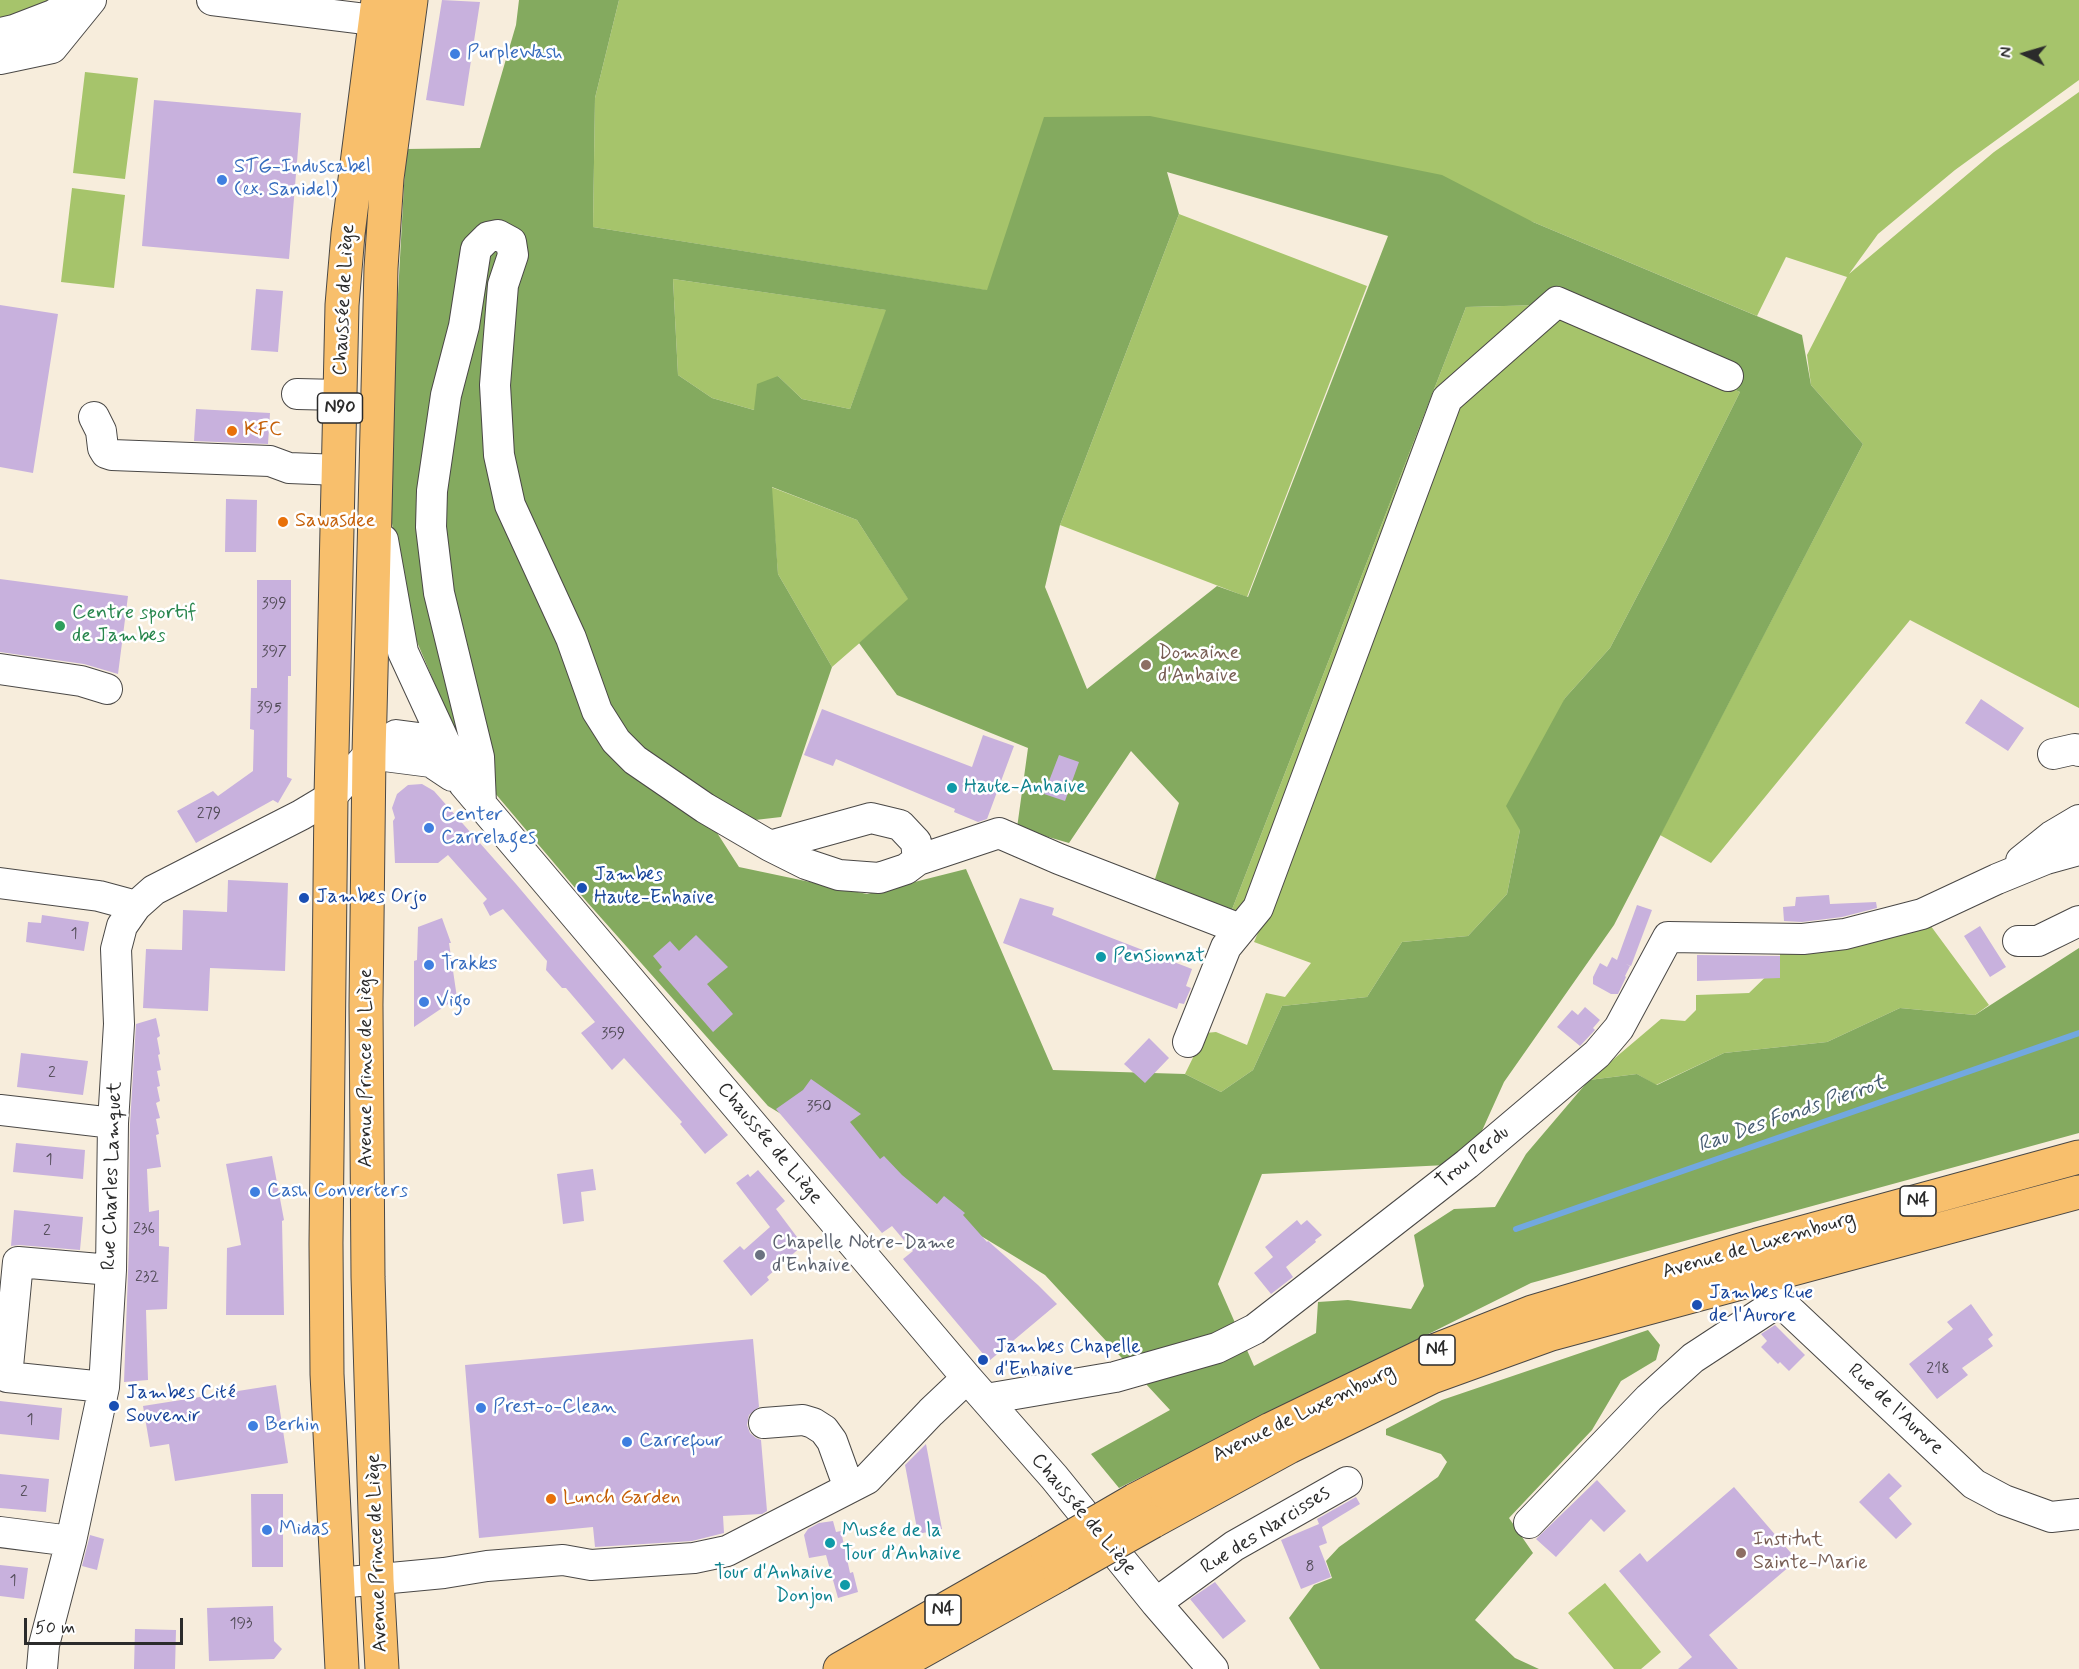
<!DOCTYPE html>
<html>
<head>
<meta charset="utf-8">
<style>
  body { margin:0 }
  #map { position:relative; width:2079px; height:1669px; overflow:hidden; background:#f7eddc; font-family:Mynerve,sans-serif }
  canvas { display:block }
  .north { position:absolute; left:1995px; top:24px; width:60px; height:60px; -webkit-text-stroke:4px #fff; paint-order:stroke; rotate:275deg; font-size:16px; font-weight:700; line-height:24px; text-align:center; color:#2b2b2b }
  .north::after { content:''; display:block; margin:auto; width:21px; height:27px; background:#2b2b2b; clip-path:polygon(50% 0,100% 100%,50% 72%,0 100%) }
  .scale { position:absolute; left:24px; top:1618px; width:159px; height:27px; box-sizing:border-box; border:3px solid #2b2b2b; border-top:0; padding-left:8px; font-size:18px; line-height:21px; white-space:nowrap; color:#2b2b2b; -webkit-text-stroke:4px #fff; paint-order:stroke }
</style>
</head>
<body>
<div id="map">
<canvas width="2079" height="1669"></canvas>
<div class="north">N</div>
<div class="scale">50 m</div>
</div>
<script>
const g = document.querySelector('canvas').getContext('2d');
g.lineJoin = 'round';
function fill(path, color) { g.fillStyle = color; g.fill(path, 'evenodd'); }
const toPath = rows => new Path2D(rows.map(r => 'M' + r).join(''));
function strokePath(path, color, width, dash) { g.strokeStyle = color; g.lineWidth = width; g.lineCap = dash ? 'butt' : 'round'; g.setLineDash(dash || []); g.stroke(path); }
function label(font, color, halo, rows, align = 'center') {
  g.font = font + ' Mynerve,sans-serif'; g.lineWidth = 5; g.setLineDash([]); g.textBaseline = 'middle'; g.strokeStyle = halo; g.fillStyle = color; for (const [text, x, y, turn = 0] of rows) {
    g.save(); g.translate(x, y); g.rotate((+turn || 0) * Math.PI / 180); g.textAlign = isNaN(turn) ? turn : align; if (halo) g.strokeText(text, 0, 0); g.fillText(text, 0, 0); g.restore();
  }
}
fill(toPath([
  [0,0,55,0,0,48],
  [619,0,2079,0,2079,80,1955,170,1878,234,1849,274,1994,152,2079,92,2079,708,1910,620,1711,863,1660,835,1863,444,1811,385,1807,355,1847,277,1786,257,1757,316,1533,222,1062,123,1022,296,593,227,595,98],
  [85,72,138,78,125,179,73,173],
  [72,188,125,195,114,288,61,282],
  [1179,214,1367,286,1247,597,1060,525],
  [673,279,887,310,850,409,802,399,778,376,754,410,712,398,678,375],
  [1542,305,1740,392,1666,541,1610,648,1565,698,1520,830,1507,894,1468,936,1402,942,1367,997,1282,1006,1253,1070,1221,1092,1185,1074,1205,1033,1216,1032,1247,1045,1266,993,1285,997,1311,963,1254,942,1267,912,1231,912,1466,307],
  [771,487,857,520,909,600,832,667,778,574],
  [1922,914,1989,1005,1975,1015,1900,1008,1827,1042,1724,1053,1656,1085,1637,1074,1589,1080,1661,1019,1685,1021,1696,1010,1696,995,1749,993,1780,963,1780,939],
  [1605,1583,1661,1652,1641,1669,1614,1669,1568,1613]
]), '#a6c46b');
fill(toPath([
  [519,0,619,0,595,98,593,227,987,290,1044,117,1150,116,1442,175,1533,222,1802,335,1811,385,1863,444,1614,925,1504,1082,1467,1164,1262,1174,1218,1284,1254,1366,1316,1333,1318,1302,1348,1300,1411,1309,1424,1286,1414,1235,1454,1209,1495,1207,1526,1154,1589,1080,1637,1074,1657,1085,1724,1053,1827,1042,1900,1008,1975,1015,2079,948,2079,1133,1531,1283,1119,1488,1091,1454,1170,1410,1045,1275,768,1106,587,902,467,760,409,623,387,494,406,149,480,148,516,25],
  [1167,172,1388,236,1248,597,1217,586,1087,689,1045,587,1060,525,1179,214],
  [673,279,886,310,850,409,802,399,778,376,757,384,754,410,712,398,678,375],
  [1542,305,1740,392,1666,541,1610,648,1565,698,1506,806,1520,830,1507,894,1468,936,1402,942,1367,997,1282,1006,1253,1070,1221,1092,1185,1074,1053,1070,966,869,867,894,739,867,712,825,781,817,832,667,778,574,772,487,857,520,908,599,859,643,897,695,1028,748,1017,828,1069,843,1131,751,1179,803,1155,879,1231,912,1466,307],
  [1648,1330,1660,1345,1656,1360,1621,1381,1592,1430,1509,1518,1533,1553,1475,1620,1515,1658,1539,1669,1320,1669,1289,1618,1314,1585,1332,1578,1326,1561,1339,1547,1438,1477,1447,1462,1441,1454,1386,1435,1386,1429,1442,1400]
]), '#84aa5f');
strokePath(toPath([
  [1516,1229,2079,1033]
]), '#72a8e0', 6);
fill(toPath([
  [442,0,480,2,464,106,426,100],
  [154,100,301,113,289,259,142,246],
  [256,289,283,291,278,352,251,350],
  [0,305,58,314,33,473,0,467],
  [196,409,270,413,268,444,194,441],
  [226,499,257,500,256,552,225,552],
  [0,579,128,596,118,674,84,664,0,652],
  [257,580,291,580,291,676,288,676,287,777,292,779,278,803,273,800,196,843,177,811,213,791,218,796,253,771,254,730,250,729,251,688,257,688],
  [1981,699,2024,728,2008,751,1965,723],
  [822,709,972,767,983,735,1014,746,987,819,978,822,954,812,955,809,836,759,833,766,804,755],
  [1059,755,1079,762,1065,801,1044,794],
  [422,784,434,791,516,884,728,1135,705,1154,680,1124,682,1122,624,1058,612,1070,581,1033,595,1022,566,988,562,988,546,970,547,961,503,909,490,916,483,903,487,899,448,855,438,863,395,863,393,821,395,818,392,808,397,794,408,785],
  [228,880,288,883,285,971,210,968,208,1011,143,1008,146,949,182,950,183,910,227,912],
  [1829,895,1830,904,1876,902,1877,908,1842,917,1802,922,1784,921,1783,907,1795,906,1796,897],
  [1020,898,1054,908,1052,915,1192,969,1186,986,1191,988,1184,1004,1179,1003,1177,1009,1003,943],
  [1637,905,1652,910,1631,966,1626,964,1630,966,1625,976,1626,977,1618,994,1611,994,1593,984,1593,977,1600,963,1607,967,1612,957,1617,960],
  [42,915,89,922,84,951,26,942,28,922,41,923],
  [442,918,451,943,449,943,457,998,414,1027,414,961,417,960,418,927],
  [1980,926,2006,967,1990,977,1964,936],
  [696,935,728,967,707,984,733,1014,713,1032,659,970,662,967,653,956,670,941,679,951],
  [1697,955,1780,956,1780,978,1697,981],
  [1585,1007,1600,1020,1593,1028,1595,1030,1580,1046,1557,1027,1572,1010,1578,1015],
  [156,1018,160,1036,157,1038,160,1054,158,1055,161,1070,157,1071,160,1086,157,1087,160,1101,156,1103,160,1118,156,1119,159,1134,156,1135,161,1167,147,1169,149,1212,159,1210,159,1246,169,1247,167,1309,146,1310,148,1380,124,1382,129,1246,130,1124,136,1024],
  [1149,1038,1169,1058,1145,1083,1124,1064],
  [21,1053,88,1061,83,1095,17,1087],
  [811,1079,861,1114,850,1122,880,1159,884,1156,902,1175,937,1204,944,1196,965,1213,963,1215,987,1242,988,1241,1038,1285,1057,1304,989,1361,903,1259,913,1251,892,1226,882,1233,776,1109,803,1090],
  [16,1143,85,1150,83,1179,13,1172],
  [272,1156,284,1220,282,1221,284,1315,226,1315,227,1248,241,1245,226,1164],
  [593,1169,596,1190,581,1192,584,1221,563,1224,557,1174],
  [758,1170,785,1201,776,1209,803,1245,767,1277,769,1280,751,1296,723,1261,740,1246,744,1250,770,1227,736,1183,748,1174,750,1177],
  [14,1210,83,1217,80,1250,19,1245,11,1246],
  [1297,1220,1301,1225,1307,1220,1322,1235,1315,1240,1316,1242,1286,1267,1293,1277,1271,1294,1254,1273,1273,1257,1265,1247],
  [1971,1304,1993,1335,1988,1339,1993,1346,1962,1368,1968,1375,1937,1399,1909,1364,1953,1329,1947,1322],
  [1775,1325,1805,1355,1789,1371,1780,1362,1778,1364,1761,1347,1767,1341,1761,1334],
  [753,1339,759,1407,749,1415,747,1425,750,1433,756,1438,761,1440,767,1511,762,1514,723,1516,724,1533,692,1541,595,1547,593,1527,479,1538,465,1365],
  [276,1385,288,1463,175,1481,169,1444,150,1447,143,1406],
  [0,1401,62,1408,59,1440,0,1434],
  [926,1444,942,1529,918,1534,905,1465],
  [1889,1473,1902,1486,1889,1498,1912,1524,1896,1539,1859,1502],
  [0,1474,49,1479,46,1512,0,1508],
  [1597,1480,1626,1511,1604,1532,1591,1519,1556,1557,1536,1539],
  [1734,1487,1797,1560,1709,1635,1738,1669,1678,1669,1692,1657,1619,1571,1640,1553,1647,1562],
  [251,1494,283,1494,283,1567,252,1567],
  [1356,1497,1360,1504,1322,1527,1327,1543,1319,1546,1331,1577,1301,1589,1281,1540,1319,1524,1317,1519],
  [833,1521,836,1532,841,1531,850,1573,853,1572,858,1592,838,1598,826,1555,809,1558,804,1535,808,1529,819,1523],
  [90,1535,104,1539,97,1570,82,1566],
  [0,1565,28,1568,24,1599,0,1596],
  [1215,1582,1246,1621,1223,1639,1190,1599],
  [273,1606,274,1641,282,1649,274,1659,209,1661,207,1608],
  [135,1629,176,1630,175,1669,134,1669]
]), '#c8b1dd');
const minor = toPath([
  [212,0,398,23],
  [0,33,14,30,53,15,78,0],
  [0,59,52,48,91,0],
  [297,394,340,395],
  [94,417,101,431,103,448,106,453,112,455,270,461,289,468,339,470],
  [383,540,403,652,464,784,967,1378,1054,1477,1156,1603,1213,1669],
  [0,669,81,681,107,689],
  [369,754,431,762,452,776],
  [2053,754,2075,749,2079,751],
  [481,804,479,757,439,593,431,527,432,491,446,395,464,326,476,249,488,237,498,235,511,242,513,255,503,285,495,385,499,455,510,505,571,638,597,711,616,741,635,760,705,808,770,846,871,818,900,825,916,842,918,860,906,869,879,878,839,875,806,864,770,846],
  [918,860,999,833,1059,859,1240,929],
  [2021,861,2052,836,2079,820],
  [0,883,99,896,136,906],
  [2018,941,2038,941,2079,921],
  [1188,1042,1226,947,1258,908,1447,399,1557,302,1728,376],
  [0,1110,113,1123],
  [1759,1254,1763,1276,1772,1294,1974,1484,2004,1500,2051,1517,2079,1514],
  [104,1387,7,1377,18,1262,111,1270],
  [986,1399,1115,1377,1217,1348,1255,1329,1467,1164,1597,1054,1619,1028,1668,937,1803,939,1845,934,1922,914,1997,879,2046,859,2079,850],
  [764,1423,803,1420,813,1423,824,1430,832,1441,849,1488],
  [1529,1523,1649,1398,1693,1358,1780,1301],
  [0,1532,71,1541],
  [338,1583,444,1573,487,1566,563,1560,591,1565,694,1558,727,1551,867,1479,931,1412,967,1378],
  [1156,1603,1234,1546,1347,1482],
  [42,1669,44,1645,71,1541,104,1387,111,1270,113,1123,119,1024,116,949,122,926,136,906,154,890,301,815,331,797,369,754,396,735,419,738,449,752]
]);
const major = toPath([
  [1135,1500,1271,1429,1426,1354,1532,1312,1757,1245,2079,1157],
  [1152,1522,1289,1447,1432,1377,1551,1334,2079,1192],
  [342,1669,327,1374,326,1243,331,797,342,305,348,234,378,0],
  [382,1669,377,1580,368,1277,366,1005,369,754,381,268,387,178,411,0],
  [840,1669,1047,1551],
  [890,1669,1060,1574]
]);
strokePath(minor, '#4a4846', 32);
strokePath(major, '#4a4846', 35);
strokePath(minor, '#fff', 30);
strokePath(major, '#f8bf6c', 33);
const majorBridge = toPath([
  [1047,1551,1135,1500],
  [1060,1574,1152,1522]
]);
strokePath(majorBridge, '#4a4846', 35, []);
strokePath(majorBridge, '#f8bf6c', 33);
for (const [x, y, r, color] of [
  [455,54,6,"#3f7fe0"],
  [222,180,6,"#3f7fe0"],
  [232,431,6,"#e8710a"],
  [283,522,6,"#e8710a"],
  [60,626,6,"#2e9e5b"],
  [1146,665,6,"#8d6e63"],
  [952,788,6,"#0f9aa8"],
  [429,828,6,"#3f7fe0"],
  [582,888,6,"#1a4fb4"],
  [304,898,6,"#1a4fb4"],
  [1101,957,6,"#0f9aa8"],
  [429,965,6,"#3f7fe0"],
  [424,1002,6,"#3f7fe0"],
  [255,1192,6,"#3f7fe0"],
  [760,1255,6,"#6b7280"],
  [1697,1305,6,"#1a4fb4"],
  [983,1360,6,"#1a4fb4"],
  [114,1406,6,"#1a4fb4"],
  [481,1408,6,"#3f7fe0"],
  [253,1426,6,"#3f7fe0"],
  [627,1442,6,"#3f7fe0"],
  [551,1499,6,"#e8710a"],
  [267,1530,6,"#3f7fe0"],
  [830,1543,6,"#0f9aa8"],
  [1741,1553,6,"#8d6e63"],
  [845,1585,6,"#0f9aa8"]
]) { const dot = new Path2D(); dot.arc(x, y, r, 0, 2 * Math.PI); g.fillStyle = color; g.fill(dot); strokePath(dot, '#fff', 2); }
label('16px', '#524c58', null, [
  ["399",274,605],
  ["397",274,653],
  ["395",269,709],
  ["279",209,815],
  ["1",74,935],
  ["359",613,1035],
  ["2",52,1074],
  ["350",819,1108],
  ["1",49,1161],
  ["236",144,1230],
  ["2",47,1232],
  ["232",147,1278],
  ["218",1938,1370],
  ["1",30,1421],
  ["2",24,1493],
  ["8",1310,1568],
  ["1",13,1582],
  ["193",241,1625]
]);
for (const [x, y, w] of [
  [340,408,45],
  [1918,1201,36],
  [1437,1350,36],
  [943,1610,36]
]) { const box = new Path2D(); box.roundRect(x - w / 2, y - 15, w, 30, 4.5); g.fillStyle = '#fff'; g.fill(box); strokePath(box, '#2b2b2b', 1.5); }
label('bold 18px', '#2b2b2b', null, [
  ["N90",340,408],
  ["N4",1918,1201],
  ["N4",1437,1350],
  ["N4",943,1610]
]);
label('20px', '#366cbe', '#fff', [
  ["PurpleWash",467,54],
  ["STG-Induscabel",234,168],
  ["(ex. Sanidel)",234,191],
  ["Center",441,816],
  ["Carrelages",441,839],
  ["Trakks",441,965],
  ["Vigo",436,1002],
  ["Cash Converters",267,1192],
  ["Prest-o-Clean",493,1408],
  ["Berhin",265,1426],
  ["Carrefour",639,1442],
  ["Midas",279,1530]
], 'left');
label('20px', '#2b2b2b', '#fff', [
  ["Chaussée de Liège",345,300,-87],
  ["Avenue Prince de Liège",367,1068,-90],
  ["Chaussée de Liège",769,1144,50],
  ["Trou Perdu",1473,1158,-39],
  ["Rue Charles Lamquet",113,1176,-88],
  ["Avenue de Luxembourg",1759,1246,-16],
  ["Rue de l'Aurore",1895,1410,43],
  ["Avenue de Luxembourg",1304,1414,-26],
  ["Chaussée de Liège",1083,1515,50],
  ["Rue des Narcisses",1266,1531,-32],
  ["Avenue Prince de Liège",378,1553,-92]
]);
label('20px', '#c56008', '#fff', [
  ["KFC",244,431],
  ["Sawasdee",295,522],
  ["Lunch Garden",563,1499]
], 'left');
label('20px', '#27864d', '#fff', [
  ["Centre sportif",72,614],
  ["de Jambes",72,637]
], 'left');
label('20px', '#785e54', '#fff', [
  ["Domaine",1158,654],
  ["d'Anhaive",1158,677],
  ["Institut",1753,1541],
  ["Sainte-Marie",1753,1564]
], 'left');
label('20px', '#0d838f', '#fff', [
  ["Haute-Anhaive",964,788],
  ["Pensionnat",1113,957],
  ["Musée de la",842,1532],
  ["Tour d’Anhaive",842,1555],
  ["Tour d'Anhaive",833,1574,"right"],
  ["Donjon",833,1597,"right"]
], 'left');
label('20px', '#164399', '#fff', [
  ["Jambes",594,876],
  ["Haute-Enhaive",594,899],
  ["Jambes Orjo",316,898],
  ["Jambes Rue",1709,1294],
  ["de l'Aurore",1709,1317],
  ["Jambes Chapelle",995,1348],
  ["d'Enhaive",995,1371],
  ["Jambes Cité",126,1394],
  ["Souvenir",126,1417]
], 'left');
label('20px', '#5b616d', '#fff', [
  ["Chapelle Notre-Dame",772,1244],
  ["d'Enhaive",772,1267]
], 'left');
label('italic 21px', '#475d73', '#fff', [
  ["Rau Des Fonds Pierrot",1792,1115,-19]
]);
</script>
</body>
</html>
